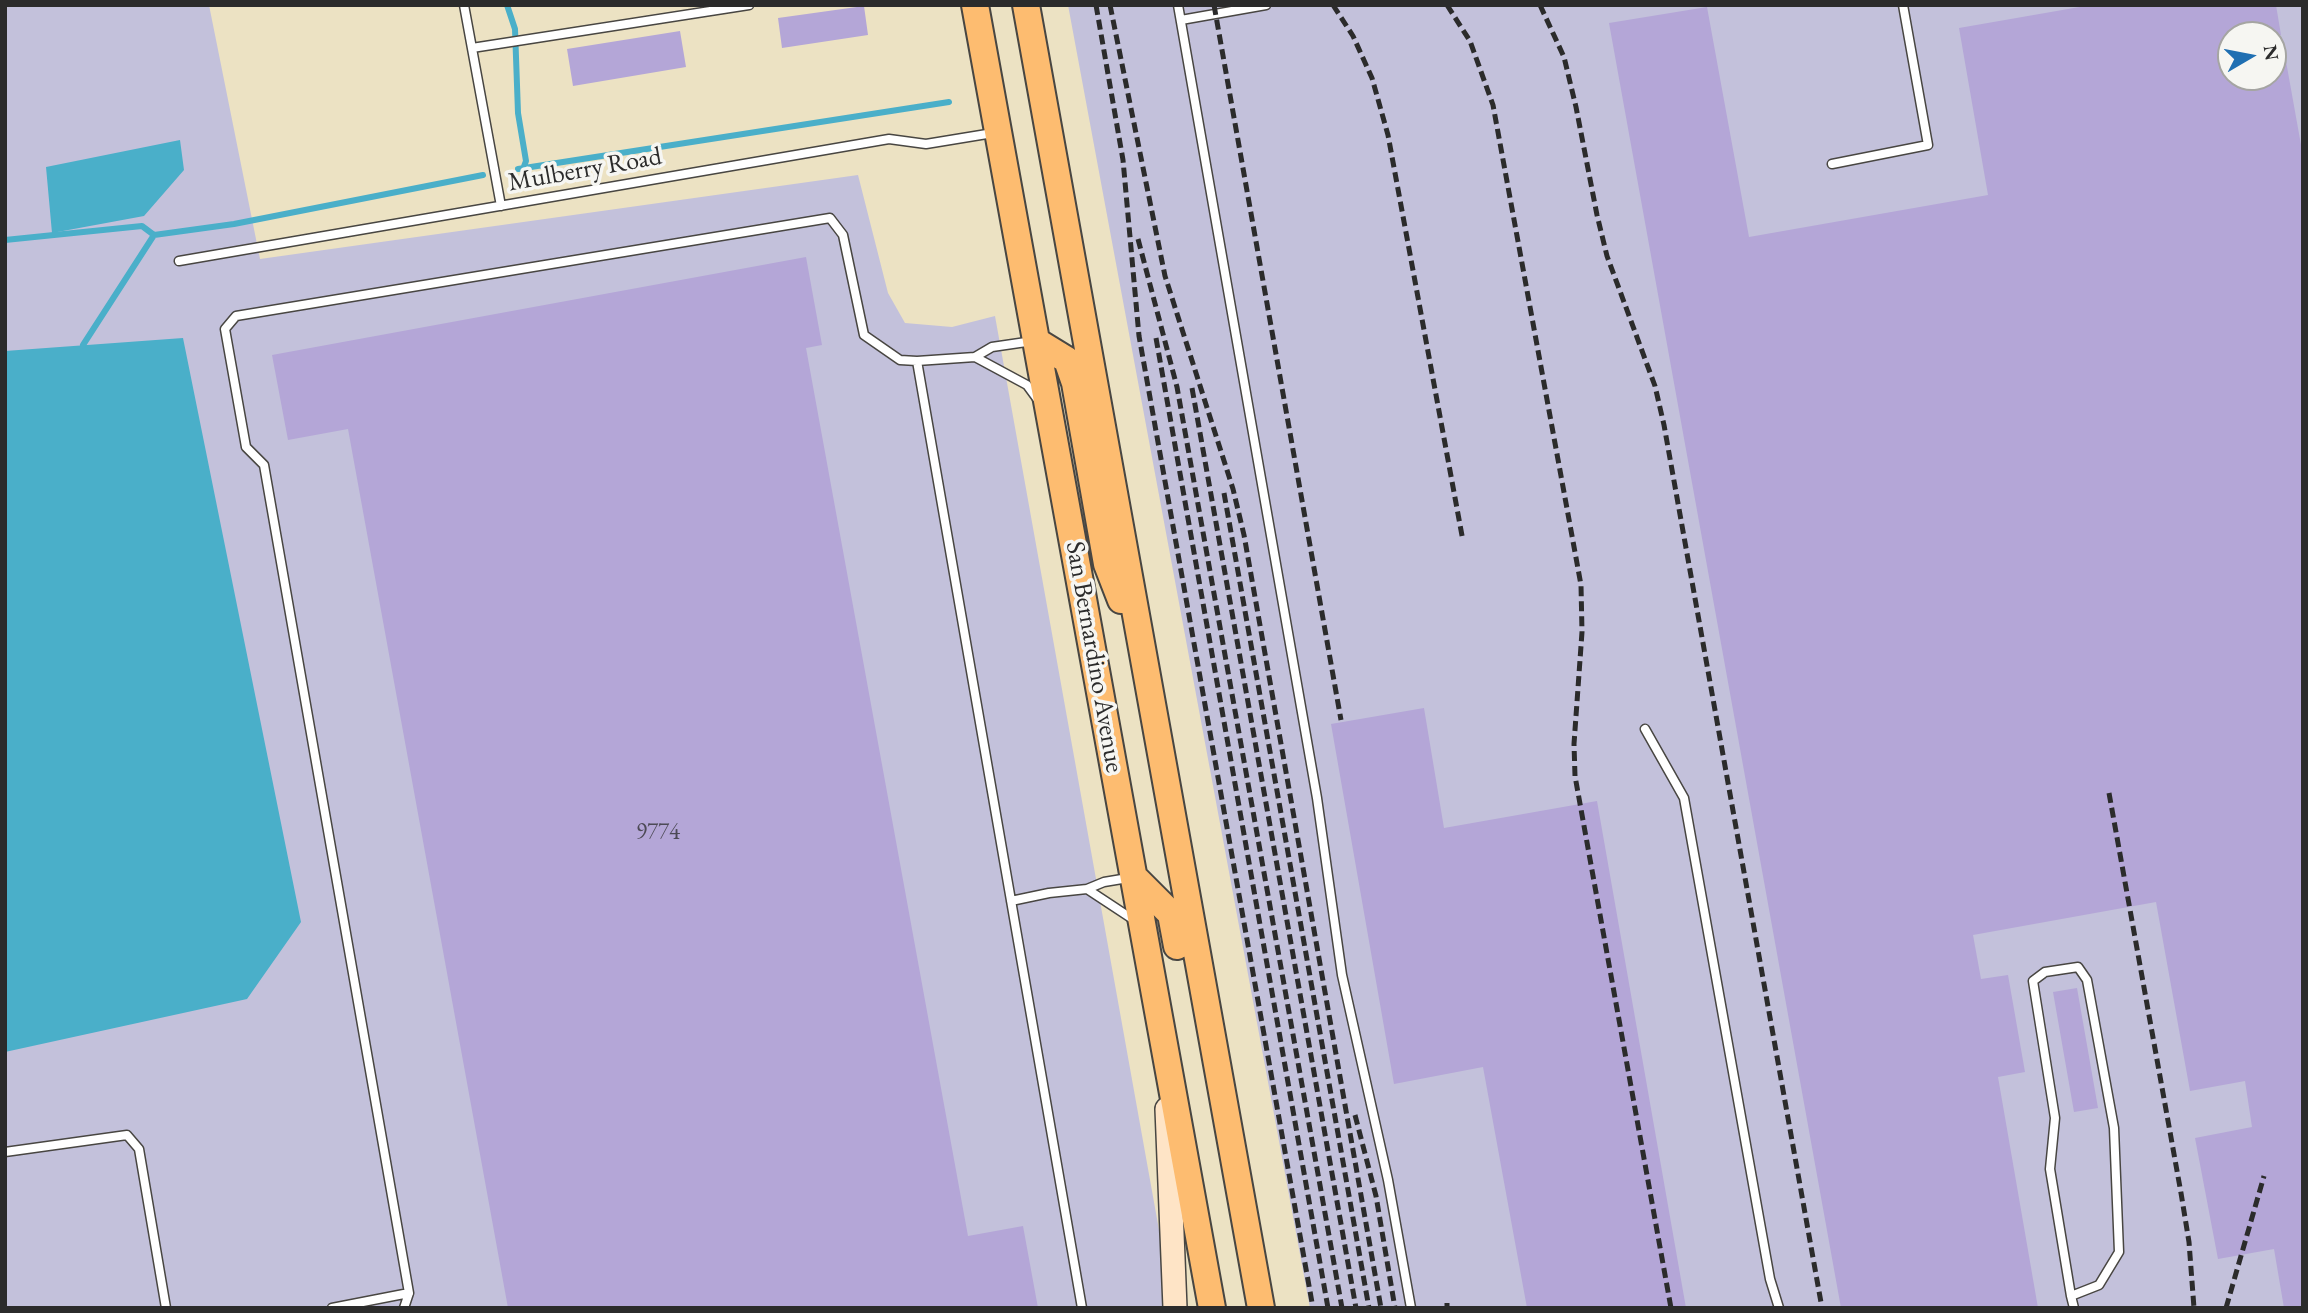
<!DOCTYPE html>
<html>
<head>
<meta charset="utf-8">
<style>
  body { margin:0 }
  #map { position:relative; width:2308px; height:1313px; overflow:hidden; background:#ece2c3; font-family:"EB Garamond",serif }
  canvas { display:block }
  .frame { position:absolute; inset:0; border:7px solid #2b2b2b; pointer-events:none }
  .north { position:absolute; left:2217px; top:21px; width:70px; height:70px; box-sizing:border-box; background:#f6f6f2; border:2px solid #a5a5a2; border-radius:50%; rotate:80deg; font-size:19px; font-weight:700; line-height:28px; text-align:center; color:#2b2b2b }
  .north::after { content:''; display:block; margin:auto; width:24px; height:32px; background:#1f6fb2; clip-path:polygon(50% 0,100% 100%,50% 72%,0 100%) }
</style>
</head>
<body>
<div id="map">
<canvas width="2308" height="1313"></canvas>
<div class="frame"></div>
<div class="north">N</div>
</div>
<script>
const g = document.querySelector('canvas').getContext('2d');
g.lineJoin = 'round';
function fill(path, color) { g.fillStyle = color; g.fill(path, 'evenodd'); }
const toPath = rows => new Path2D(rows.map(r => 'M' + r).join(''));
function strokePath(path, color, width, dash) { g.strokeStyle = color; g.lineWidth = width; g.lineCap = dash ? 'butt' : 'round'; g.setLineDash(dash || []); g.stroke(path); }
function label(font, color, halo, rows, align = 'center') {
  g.font = font + ' "EB Garamond",serif'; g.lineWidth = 7; g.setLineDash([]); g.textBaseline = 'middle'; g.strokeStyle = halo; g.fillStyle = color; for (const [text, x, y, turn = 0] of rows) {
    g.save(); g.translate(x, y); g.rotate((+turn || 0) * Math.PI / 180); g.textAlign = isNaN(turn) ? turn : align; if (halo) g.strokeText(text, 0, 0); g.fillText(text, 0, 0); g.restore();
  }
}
fill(toPath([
  [5,5,209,5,260,259,858,175,888,293,905,323,952,327,995,316,1173,1308,5,1308],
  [1068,5,2303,5,2303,1308,1310,1308],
  [2231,35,2273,35,2273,77,2231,77]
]), '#c3c1db');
fill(toPath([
  [180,140,184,170,144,216,52,233,46,167],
  [183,338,301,922,247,999,5,1052,5,351]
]), '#4aafc9');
strokePath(toPath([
  [507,5,515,29,518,113,526,161,523,169],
  [518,169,949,102],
  [5,240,142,226,154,235],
  [83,345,154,235,234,224,483,175]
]), '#4aafc9', 6);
fill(toPath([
  [2091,5,2276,5,2281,35,2231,35,2231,77,2273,77,2273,40,2282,39,2303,156,2303,1308,2284,1308,2274,1249,2218,1259,2195,1138,2252,1127,2245,1081,2190,1091,2156,902,1973,935,1981,979,2008,975,2025,1072,1998,1077,2038,1308,1841,1308,1609,23,1707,7,1749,237,1988,195,1959,28],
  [864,6,868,35,782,48,778,18],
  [680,31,686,67,573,86,567,49],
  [806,257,822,345,806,348,968,1236,1023,1226,1038,1308,508,1308,348,429,288,440,272,355],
  [1424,708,1444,828,1597,801,1686,1308,1527,1308,1483,1067,1394,1084,1331,724],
  [2077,988,2098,1108,2074,1112,2053,992]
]), '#b4a6d7');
const lane = toPath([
  [464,5,501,206],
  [1178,5,1317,798,1342,975,1388,1180,1411,1308],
  [1181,20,1266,5],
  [472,48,749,5],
  [1832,164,1928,145,1903,5],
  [179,261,889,139,926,144,993,133],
  [975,357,1027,385,1038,400],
  [917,361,1082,1308],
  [1645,729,1684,798,1770,1279,1779,1308],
  [1087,889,1134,920],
  [1011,901,1049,893,1087,889,1104,882,1128,878],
  [5,1152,127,1135,139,1149,166,1308],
  [2071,1296,2099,1285,2119,1252,2114,1128,2087,980,2078,967,2045,972,2033,981,2055,1118,2050,1169,2071,1296,2074,1308],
  [332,1308,409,1293],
  [404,1308,409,1293,264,465,246,447,225,329,236,316,830,218,843,235,864,335,900,360,917,361,975,357,992,347,1033,341]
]);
const secondary = toPath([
  [1167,1109,1175,1308]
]);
const primary = toPath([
  [975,5,1212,1308],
  [1026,5,1261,1308],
  [1036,341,1067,360,1075,383,1107,564,1121,600],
  [1134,877,1171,914,1177,946]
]);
strokePath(lane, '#484642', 11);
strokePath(secondary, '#484642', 26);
strokePath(primary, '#484642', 30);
strokePath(lane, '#fff', 8);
strokePath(secondary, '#fee4c6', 23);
strokePath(primary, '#fdbc70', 26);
strokePath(toPath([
  [1096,5,1123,160,1139,336,1313,1308],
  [1110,5,1165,276,1233,489,1244,535,1381,1308],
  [1214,5,1341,720],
  [1333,5,1353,36,1372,78,1388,135,1463,541],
  [1447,5,1470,41,1493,105,1581,585,1582,632,1574,744,1575,776,1671,1308],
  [1540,5,1564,57,1576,107,1597,215,1607,256,1655,386,1664,425,1822,1308],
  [1138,239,1177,387,1342,1308],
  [1156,338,1328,1308],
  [1192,388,1356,1308],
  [1224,493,1369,1308],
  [2109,793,2181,1193,2189,1242,2194,1308],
  [1355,1115,1376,1196,1395,1308],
  [1447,1303,1447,1308],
  [2226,1308,2264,1176]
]), '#2b2b2b', 5, [10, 5]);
label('23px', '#4d4a56', null, [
  ["9774",658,833]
]);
label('26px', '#2b2b2b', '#f6f6f2', [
  ["Mulberry Road",585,170,-10],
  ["San Bernardino Avenue",1094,657,80]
]);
</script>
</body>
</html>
